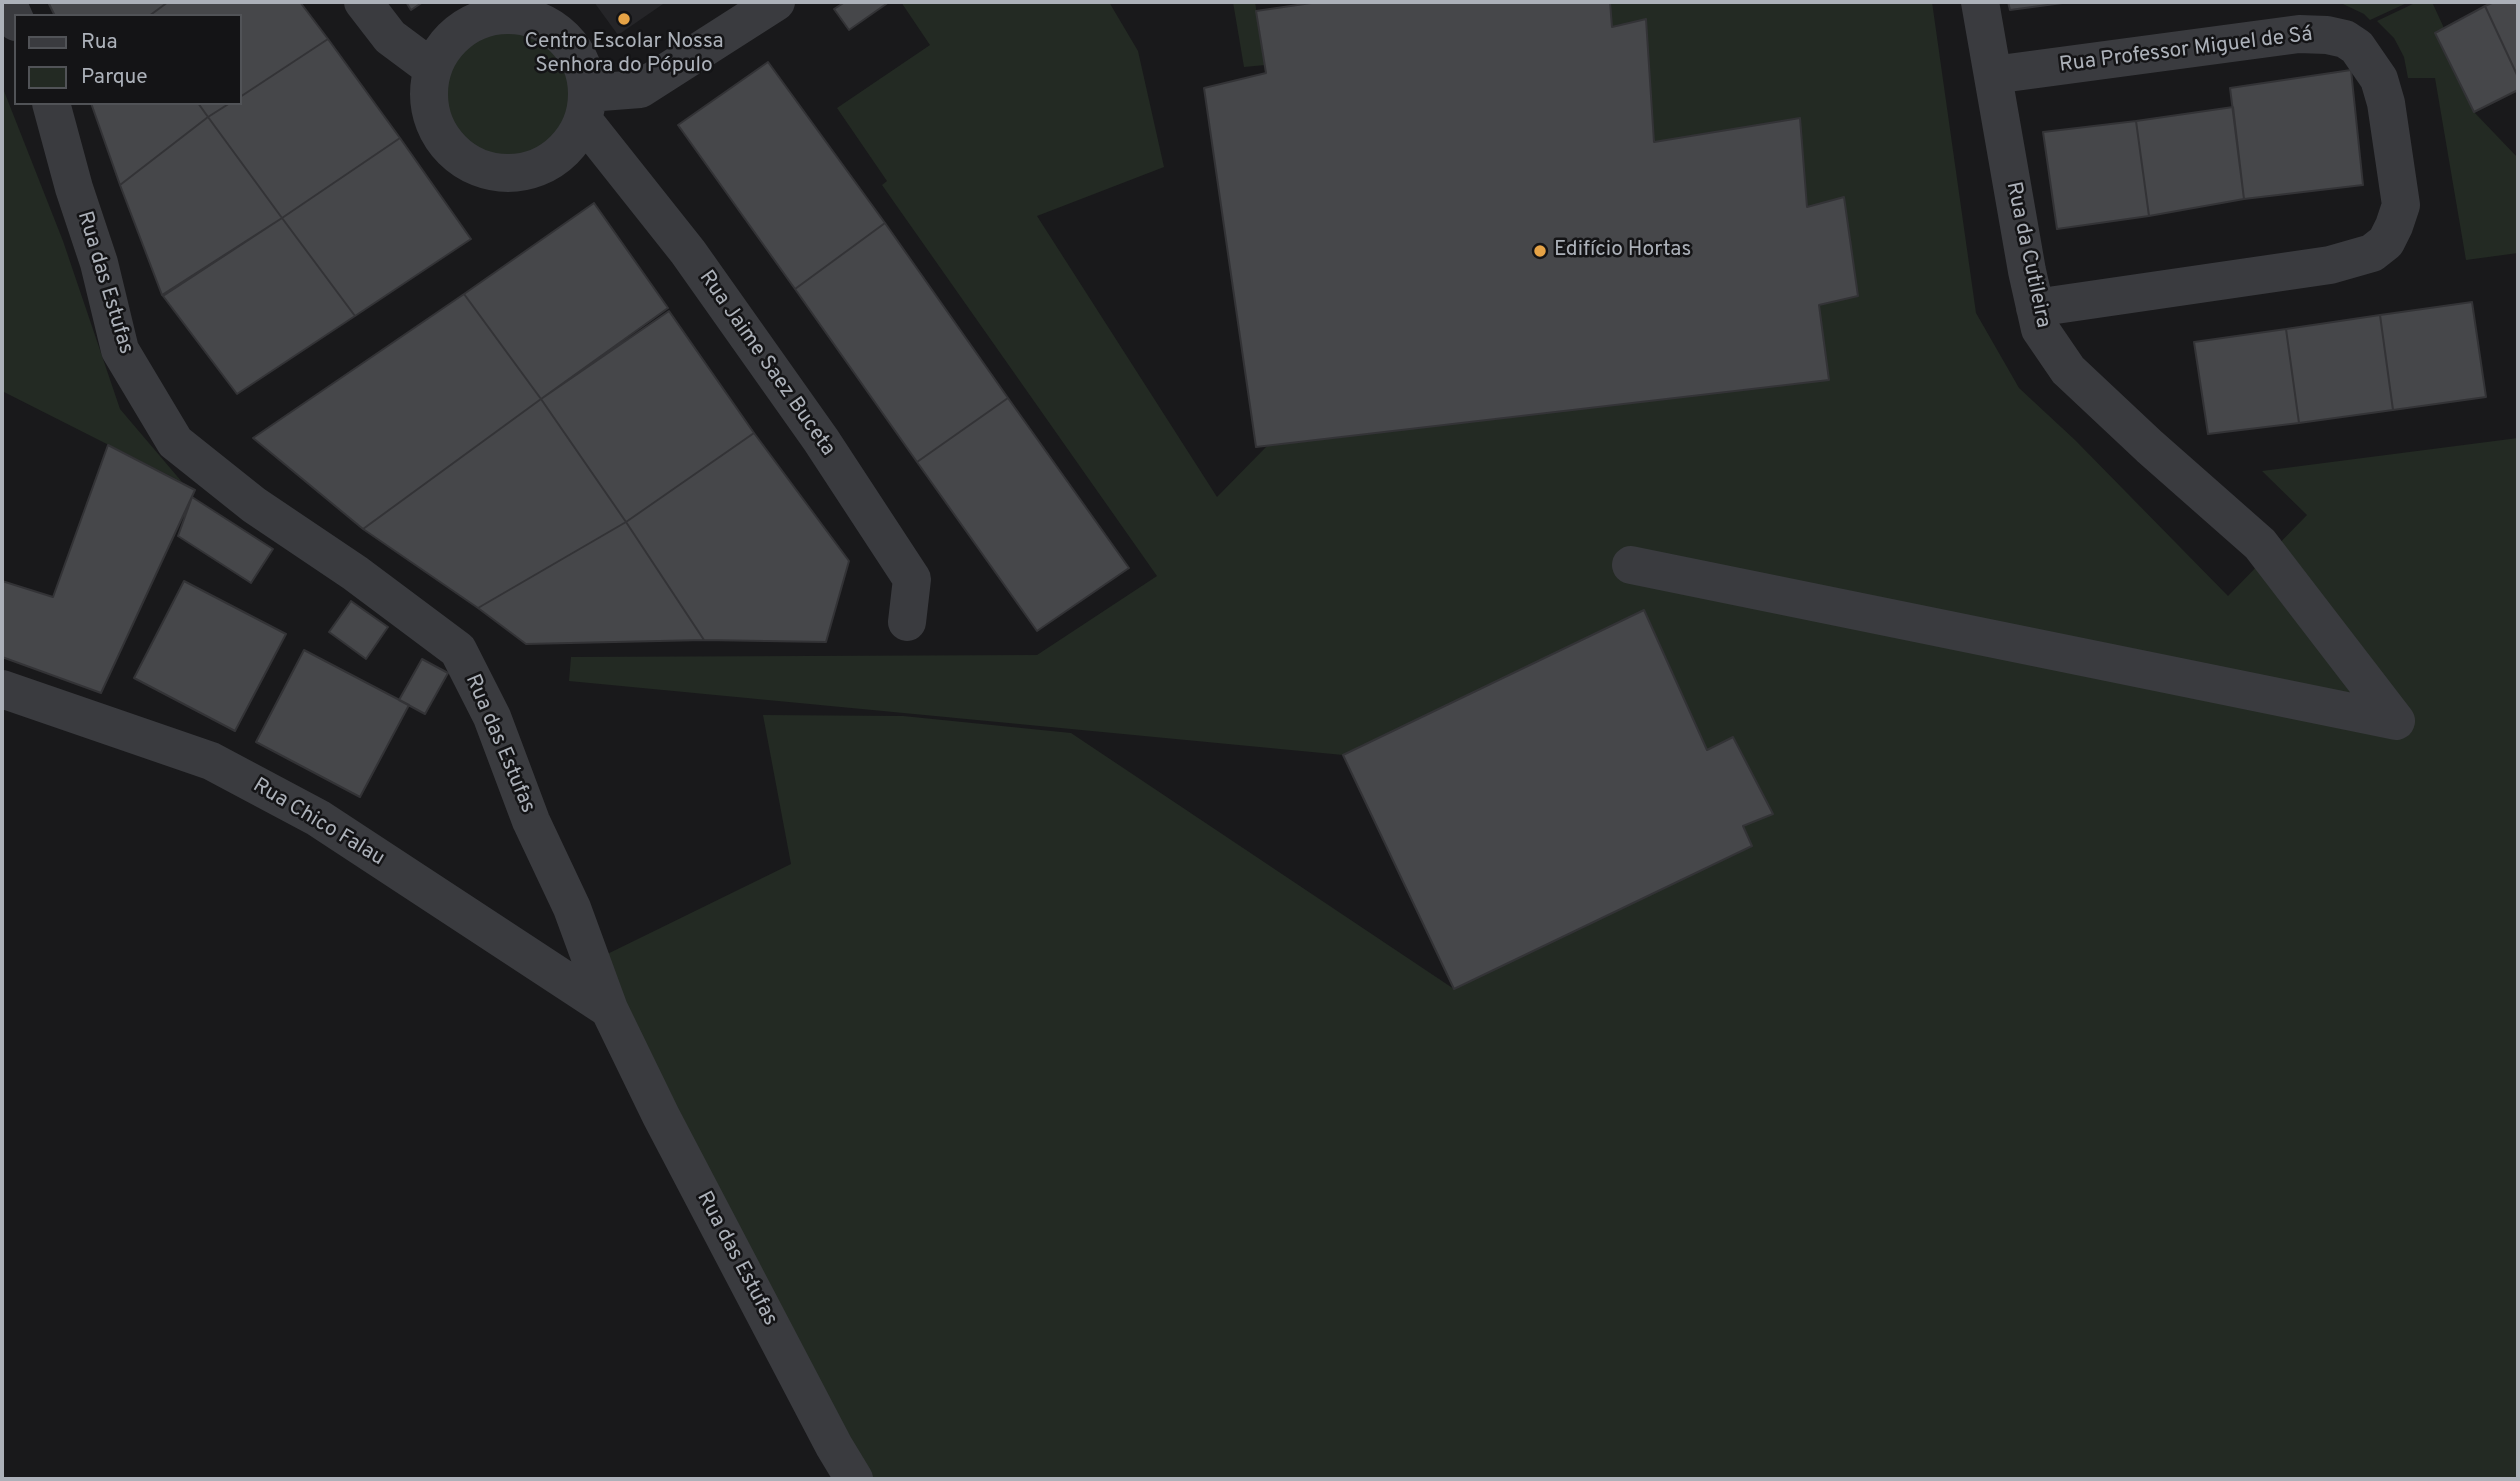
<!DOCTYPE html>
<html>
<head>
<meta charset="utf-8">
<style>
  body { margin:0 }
  #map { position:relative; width:2520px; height:1481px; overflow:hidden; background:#19191b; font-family:Overpass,sans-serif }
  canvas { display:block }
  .frame { position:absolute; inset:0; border:4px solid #acb1b9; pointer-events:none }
  .legend { position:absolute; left:14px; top:14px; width:228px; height:91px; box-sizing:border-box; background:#141416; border:2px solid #515357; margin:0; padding:9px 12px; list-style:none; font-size:21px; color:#acb1b9 }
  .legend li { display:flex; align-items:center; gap:14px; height:35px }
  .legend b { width:35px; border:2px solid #515357 }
</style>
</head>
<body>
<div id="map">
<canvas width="2520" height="1481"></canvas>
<div class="frame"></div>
<ul class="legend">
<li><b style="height:9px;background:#3a3b3f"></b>Rua</li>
<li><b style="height:19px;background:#232a23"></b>Parque</li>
</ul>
</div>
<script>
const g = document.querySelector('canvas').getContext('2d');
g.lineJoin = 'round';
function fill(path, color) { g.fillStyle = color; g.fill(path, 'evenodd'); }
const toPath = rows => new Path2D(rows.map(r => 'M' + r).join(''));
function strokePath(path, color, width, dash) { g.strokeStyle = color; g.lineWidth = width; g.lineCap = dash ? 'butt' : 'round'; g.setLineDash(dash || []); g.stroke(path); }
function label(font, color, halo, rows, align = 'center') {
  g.font = font + ' Overpass,sans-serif'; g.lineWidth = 5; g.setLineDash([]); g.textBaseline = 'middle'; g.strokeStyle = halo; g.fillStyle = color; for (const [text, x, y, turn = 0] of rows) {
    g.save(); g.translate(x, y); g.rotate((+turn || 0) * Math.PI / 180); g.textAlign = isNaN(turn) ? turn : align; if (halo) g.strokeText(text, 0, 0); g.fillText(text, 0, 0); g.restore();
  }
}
fill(toPath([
  [594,2,666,2,618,35]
]), '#252528');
fill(toPath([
  [901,2,1109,2,1138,51,1164,167,1037,216,1217,497,1267,446,1828,380,1819,305,1858,295,1844,198,1807,207,1800,118,1654,142,1646,19,1612,27,1610,2,1932,2,1976,313,2019,388,2075,440,2228,596,2307,515,2262,471,2518,438,2518,1479,855,1479,591,962,791,864,763,715,903,716,1071,733,1454,989,1751,847,1743,826,1773,814,1733,737,1707,750,1644,610,1343,755,569,681,571,657,1037,655,1157,576,882,185,887,181,837,108,930,45],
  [1233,2,1255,2,1265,65,1244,67],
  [2343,2,2409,2,2370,20,2364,14,2343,4],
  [2417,2,2432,2,2444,28,2436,33,2474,112,2518,158,2518,253,2466,260,2435,78,2408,78,2404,57,2394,38,2377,21],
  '430 94a79 79 0 1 1 158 0a79 79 0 1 1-158 0Z',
  [2,86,63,241,120,409,182,482,2,391]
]), '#232a23');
const building = toPath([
  [48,2,168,2,149,16,55,16,48,2],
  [168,2,300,2,328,39,240,97,240,16,149,16,168,2],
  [406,2,423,2,411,10,406,2],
  [845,2,889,2,849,30,834,9,845,2],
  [1318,2,1610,2,1612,27,1646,19,1654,142,1800,118,1807,207,1844,197,1858,296,1819,305,1829,380,1256,447,1204,88,1266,73,1256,11,1318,2],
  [2008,2,2070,2,2010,10,2008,2],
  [2494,2,2518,2,2518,77,2485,6,2494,2],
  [2485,6,2518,77,2518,90,2474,112,2435,33,2485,6],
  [328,39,400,138,282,218,208,117,230,103,240,103,240,97,328,39],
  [768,62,885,223,795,289,678,125,768,62],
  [2351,70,2363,185,2244,199,2230,88,2351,70],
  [91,103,198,103,208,117,120,185,91,103],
  [198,103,230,103,208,117,198,103],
  [2233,107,2244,199,2149,216,2136,121,2233,107],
  [208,117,282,218,162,295,120,185,208,117],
  [2136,121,2149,216,2057,229,2043,132,2136,121],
  [400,138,471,239,355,316,282,218,400,138],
  [594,203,668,308,541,399,464,294,594,203],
  [282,218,355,316,237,394,163,296,282,218],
  [885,223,1008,398,917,462,795,289,885,223],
  [464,294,541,399,363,529,253,438,464,294],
  [2472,302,2486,397,2393,410,2380,315,2472,302],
  [669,311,754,433,626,522,541,399,669,311],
  [2380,315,2393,410,2299,423,2286,329,2380,315],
  [2286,329,2299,423,2208,434,2194,342,2286,329],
  [1008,398,1129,568,1037,631,917,462,1008,398],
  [541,399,626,522,478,608,363,529,541,399],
  [754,433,849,561,826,642,704,640,626,522,754,433],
  [108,445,195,490,101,693,2,657,2,581,53,597,108,445],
  [192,497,273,549,251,583,178,536,192,497],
  [626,522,704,640,526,644,478,608,626,522],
  [184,581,286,634,235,731,134,678,184,581],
  [351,601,388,627,366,659,329,632,351,601],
  [1644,610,1707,750,1733,737,1773,814,1743,826,1752,846,1454,989,1343,755,1644,610],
  [304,650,409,705,360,797,256,742,304,650],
  [422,659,448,673,425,714,399,700,422,659]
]);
fill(building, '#46474a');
strokePath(building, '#333336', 2);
strokePath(toPath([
  [7,2,16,22],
  [363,2,390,37,433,69],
  '429 94a79 79 0 1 1 158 0a79 79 0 1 1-158 0Z',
  [1993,75,2299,34,2327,35,2345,39,2357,47,2379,79,2386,103,2401,205,2394,226,2386,242,2372,253,2330,265,2035,308],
  [588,93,640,89,776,2],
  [51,103,74,188,99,263,120,350,175,442,254,505,355,573,458,650,492,717,531,821,572,908,609,1009,661,1116,834,1446,854,1479],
  [584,121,688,252,821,440,912,579,907,622],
  [1631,565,2396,721,2260,544,2150,447,2068,370,2040,329,2027,271,1980,2],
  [2,689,211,761,318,818,609,1009]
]), '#3a3b3f', 38);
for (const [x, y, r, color] of [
  [624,19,7,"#e6a346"],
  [1540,251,7,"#e6a346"]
]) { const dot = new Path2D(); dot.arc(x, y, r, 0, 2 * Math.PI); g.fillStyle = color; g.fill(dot); strokePath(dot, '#141416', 2.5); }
label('21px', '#acb1b9', '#141416', [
  ["Centro Escolar Nossa",624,43],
  ["Senhora do Pópulo",624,67],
  ["Edifício Hortas",1554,251,"left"]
]);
label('21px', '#acb1b9', '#141416', [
  ["Rua Professor Miguel de Sá",2186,51,-7],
  ["Rua da Cutileira",2027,255,78],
  ["Rua das Estufas",104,283,73],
  ["Rua Jaime Saez Buceta",766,364,55],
  ["Rua das Estufas",499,744,67],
  ["Rua Chico Falau",318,823,31],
  ["Rua das Estufas",736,1259,62]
]);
</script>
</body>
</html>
